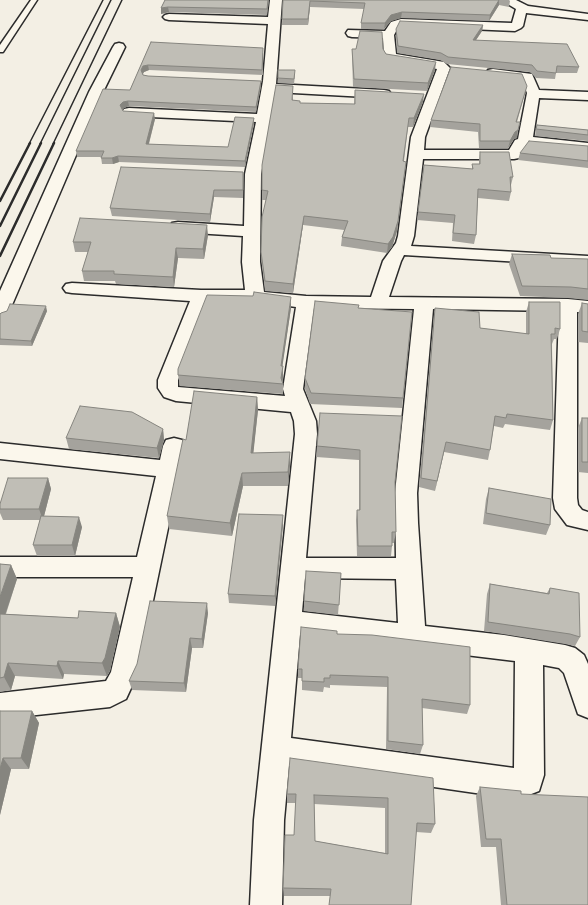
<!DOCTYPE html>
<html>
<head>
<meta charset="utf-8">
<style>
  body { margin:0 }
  canvas { display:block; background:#f3efe4 }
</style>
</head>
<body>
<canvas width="588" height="905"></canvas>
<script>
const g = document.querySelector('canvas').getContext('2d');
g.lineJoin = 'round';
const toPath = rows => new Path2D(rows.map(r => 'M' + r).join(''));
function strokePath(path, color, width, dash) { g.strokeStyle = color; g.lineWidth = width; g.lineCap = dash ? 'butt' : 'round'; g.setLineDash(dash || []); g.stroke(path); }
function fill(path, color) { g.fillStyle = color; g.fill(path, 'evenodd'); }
const service = toPath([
  [31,0,37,0,3,52,0,52,0,45,31,0]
]);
const minor = toPath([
  [270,0,282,0,276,84,384,90,389,91,391,94,389,97,384,98,275,92,261,174,260,262,264,292,306,296,371,297,383,261,396,243,398,236,411,137,437,69,386,60,384,57,383,38,352,37,348,36,346,33,348,30,385,31,391,22,401,19,512,23,516,9,501,0,516,0,528,6,588,14,588,20,526,13,523,26,521,28,515,31,399,26,394,35,396,54,444,62,450,68,425,137,424,150,509,150,515,140,518,139,527,93,522,80,488,76,487,73,488,70,493,69,532,74,539,90,588,92,588,100,539,98,533,137,588,143,588,151,527,146,519,158,514,159,423,159,414,236,411,246,588,256,588,266,404,255,401,261,389,297,568,299,588,301,588,313,577,312,577,498,578,505,582,510,588,512,588,530,567,525,555,509,553,498,559,311,433,309,417,493,418,523,425,626,504,635,565,645,575,648,584,655,588,664,588,718,578,714,564,673,559,668,543,665,544,775,539,791,521,798,510,798,289,766,284,820,282,905,250,905,254,820,295,434,294,421,291,412,176,401,164,397,158,388,158,380,190,301,72,293,66,292,63,288,66,284,72,283,201,290,245,290,242,262,243,236,178,232,172,231,170,227,172,223,178,222,244,226,245,174,256,122,129,116,124,115,122,112,124,109,129,108,257,114,263,81,268,24,169,20,165,19,163,17,165,15,169,14,268,17,270,0],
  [208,301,254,301,296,307,283,389,285,396,178,387,178,380,208,301],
  [314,308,414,309,395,493,396,558,306,558,317,434,316,421,303,389,314,308],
  [305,578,396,579,398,623,302,612,305,578],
  [300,635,515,661,514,768,291,738,300,635],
  [119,43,123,44,125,47,103,92,9,312,7,316,0,318,0,291,89,92,113,47,115,44,119,43],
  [174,438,182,440,185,446,138,673,126,699,110,707,0,719,0,693,106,681,111,672,133,577,0,577,0,557,137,557,156,476,0,459,0,443,160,460,163,446,166,440,174,438]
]);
strokePath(service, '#2b2b2b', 3);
strokePath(minor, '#2b2b2b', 3);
fill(service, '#fbf7ec');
fill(minor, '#fbf7ec');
strokePath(toPath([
  [29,144,103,0],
  [40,144,111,0],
  [53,144,122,0]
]), '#2b2b2b', 1.5);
strokePath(toPath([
  [0,201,30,143],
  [0,226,41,143],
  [0,256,54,143]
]), '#2b2b2b', 2.5);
fill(toPath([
  [165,0,269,0,267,15,169,12,161,14,161,8],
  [283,0,509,0,510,1,509,7,499,5,489,21,401,18,391,21,384,29,361,29,361,23,364,9,310,7,308,25,282,25],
  [483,25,482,31,476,40,579,67,577,73,556,73,555,79,536,78,530,72,447,64,440,60,397,53,396,35,396,29],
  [151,42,263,53,263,75,149,70,144,72,142,74,143,75,148,76,261,81,261,86,256,112,129,106,124,108,122,110,123,111,155,119,149,144,228,147,254,123,245,167,119,162,113,164,102,164,101,157,77,157,76,151,130,90],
  [352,49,383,49,386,54,435,70,427,91,353,87,352,56],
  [295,75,294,84,278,83,278,78],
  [355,90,423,102,413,127,408,127,404,161,397,231,392,247,387,253,341,246,342,237,344,230,303,225,293,293,265,291,262,262,261,252,266,200,262,200,262,190,293,95,293,100,300,103,354,104],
  [525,93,517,122,517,138,514,139,508,148,479,148,478,132,430,127,431,120],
  [537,125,588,130,588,141,535,136],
  [588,146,588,168,518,160,520,153],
  [480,152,513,177,511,185,510,185,511,192,509,201,478,198,476,235,474,244,452,241,453,223,417,220,424,165,472,169,472,164,479,164,479,160],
  [243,172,243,198,214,197,210,222,112,216,110,208],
  [208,235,204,259,178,258,174,287,116,284,115,281,84,281,82,271,88,252,75,252,73,242],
  [512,254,551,258,588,259,588,300,568,298,520,296,509,264],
  [529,302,560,329,557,339,554,339,552,344,553,420,550,430,505,424,503,428,494,426,490,450,488,460,444,452,435,491,419,487,434,318,435,308,480,328,526,334,526,312],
  [582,303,588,304,588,343,578,342,578,314],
  [291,308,282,366,283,377,283,394,180,386,178,375],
  [359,308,403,398,402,408,310,404,305,389,305,378],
  [47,311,32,346,0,345,0,314],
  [257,397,258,410,253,453,290,465,288,486,243,486,232,536,169,529,167,516,186,440],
  [320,413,395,482,396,532,394,543,392,543,392,546,391,556,357,556,356,520,357,510,359,510,359,460,316,457],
  [582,418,588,418,588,473,578,472,578,428],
  [163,429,164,440,159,458,69,449,66,438],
  [48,478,51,489,44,516,82,527,75,556,37,556,33,545,40,520,3,520,0,513,0,504],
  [489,488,550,525,546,535,483,524,486,499],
  [283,525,275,606,229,603,228,594],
  [0,564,11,565,17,579,6,614,78,618,116,613,120,627,110,671,107,676,64,674,63,679,15,676,11,690,0,692],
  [341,573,338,615,304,611,304,601],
  [490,584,547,593,550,588,580,637,575,646,565,644,484,631,487,594],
  [208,613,203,648,192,648,186,692,132,690,129,681],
  [337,634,470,705,467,714,422,708,423,745,420,754,386,749,387,687,330,685,330,688,324,687,323,692,302,690,302,678,298,678,298,669],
  [0,711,32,711,39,723,29,769,11,769,0,815],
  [433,778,435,824,431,833,416,832,411,905,330,896,284,896,283,888,294,835,296,803,287,803,287,794],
  [314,804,385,808,385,853,315,841],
  [480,787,521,794,588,905,501,905,496,847,481,847,476,796]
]), '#a5a39d');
fill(toPath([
  [268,0,269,0,267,15,267,9],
  [499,0,499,5,489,21,490,15],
  [310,1,310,7,308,25,308,19],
  [168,7,169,12,161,14,161,8],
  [402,12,401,18,391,21,384,29,385,23,391,15],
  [483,25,482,31,472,46,473,40],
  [436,62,435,70,427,91,428,83],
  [148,65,149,70,144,72,142,76,141,70,143,66],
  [261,81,261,86,256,112,256,107],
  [424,94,423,102,413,127,414,118],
  [128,101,129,106,124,108,121,111,120,105,123,102],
  [154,113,155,119,147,150,146,144],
  [254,118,254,123,245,167,245,161],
  [518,130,517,138,514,139,508,148,510,141,515,132],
  [118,156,119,162,113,164,112,158],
  [406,162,397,231,392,247,387,253,388,244],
  [214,190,214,197,210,222,210,214],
  [304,216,303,225,293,293,293,284],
  [207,225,208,235,204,259,203,249],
  [176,248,178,258,174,287,173,277],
  [291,297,291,308,281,376,281,366],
  [46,306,47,311,32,346,31,341],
  [283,366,283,377,282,383,281,378],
  [257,397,258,410,252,466,251,453],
  [163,429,164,440,159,458,157,448],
  [446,442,444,452,435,491,437,481],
  [290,452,290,465,288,486,288,472],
  [242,473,243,486,232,536,230,523],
  [48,478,51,489,43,520,39,509],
  [283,515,283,525,275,606,275,596],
  [79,517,82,527,75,556,72,545],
  [11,565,17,579,1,627,0,625,0,597],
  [207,603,208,613,203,648,202,639],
  [116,613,120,627,110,671,107,676,102,663],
  [190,638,192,648,186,692,184,683],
  [58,661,64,674,63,679,57,666],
  [8,663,15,676,11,690,4,677],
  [32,711,39,723,29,769,21,758],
  [3,758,11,769,0,815,0,769]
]), '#86857f');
const building = toPath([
  [165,0,268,0,267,9,168,7,161,8,165,0],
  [283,0,499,0,490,15,402,12,391,15,385,23,361,23,365,3,310,1,308,19,282,19,283,0],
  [400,21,483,25,473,40,567,44,579,67,557,66,556,73,537,71,532,65,448,57,441,53,398,46,396,29,400,21],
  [360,31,382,32,383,49,386,54,436,62,428,83,354,79,352,49,356,49,360,31],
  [151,42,263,48,262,70,148,65,143,66,141,70,143,75,148,76,261,81,256,107,128,101,123,102,120,105,123,111,154,113,146,144,228,147,235,117,254,118,245,161,118,156,112,158,101,158,104,151,76,151,103,89,130,90,151,42],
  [451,67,522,74,527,86,516,122,520,122,518,130,515,132,510,141,480,141,480,124,431,120,451,67],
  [278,70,295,70,294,79,278,78,278,70],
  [276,85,293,86,292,100,300,101,300,103,355,104,355,90,424,94,414,118,409,118,403,161,406,162,398,221,393,237,388,244,342,237,348,221,304,216,293,284,265,281,261,252,262,217,268,191,262,190,262,165,276,85],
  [537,125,588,130,588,135,536,129,537,125],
  [529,141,588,146,588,161,520,153,529,141],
  [480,152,509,152,513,177,510,177,511,192,478,189,476,235,453,233,455,215,418,212,424,165,473,169,472,164,480,164,480,152],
  [121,167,243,172,243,190,214,190,210,214,110,208,121,167],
  [80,218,207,225,203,249,176,248,173,277,114,274,114,271,82,271,91,242,73,242,80,218],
  [512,254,550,255,551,258,588,259,588,289,571,287,522,286,512,254],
  [254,292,291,297,281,366,283,366,281,378,283,384,178,375,178,369,207,295,253,296,254,292],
  [315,301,359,305,358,308,412,312,403,398,311,393,305,378,315,301],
  [529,302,560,302,560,329,555,328,555,334,551,334,553,420,507,414,506,418,495,416,490,450,446,442,437,481,421,478,435,308,479,312,480,328,529,334,529,302],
  [582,303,588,304,588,332,582,331,582,303],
  [10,304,46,306,31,341,0,339,0,314,1,313,7,311,10,304],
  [194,391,257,397,251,453,290,452,288,472,242,473,230,523,167,516,183,439,186,440,194,391],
  [80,406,132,412,163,429,157,448,66,438,80,406],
  [320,413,402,416,395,482,396,532,392,532,392,546,358,546,357,510,360,510,360,450,317,446,320,413],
  [582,418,588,418,588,462,582,462,582,418],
  [8,478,48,478,39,509,0,509,0,504,8,478],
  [489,488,551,499,550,525,486,513,489,488],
  [239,514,283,515,275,596,228,594,239,514],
  [41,516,79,517,72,545,33,545,41,516],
  [0,564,11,565,0,597,0,564],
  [306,571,341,573,339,605,304,601,306,571],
  [490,584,549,594,550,588,579,593,580,637,570,634,488,622,490,584],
  [150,601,207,603,202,639,190,638,184,683,129,681,137,664,150,601],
  [79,611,116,613,105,658,102,663,58,661,57,666,8,663,4,677,0,678,0,614,78,618,79,611],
  [301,627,337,631,337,634,372,635,470,647,470,705,422,699,423,745,388,741,388,677,330,675,330,678,324,678,324,682,302,681,302,669,298,669,301,627],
  [0,711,32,711,21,758,3,758,0,769,0,711],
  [290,758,433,778,435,824,417,823,411,905,329,905,331,889,283,888,285,835,294,835,296,794,287,794,290,758],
  [314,795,388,798,388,854,315,841,314,795],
  [480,787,521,791,521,794,588,797,588,905,507,905,501,839,486,839,480,787]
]);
fill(building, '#c0beb6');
strokePath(building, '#86857f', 1);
</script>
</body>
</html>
